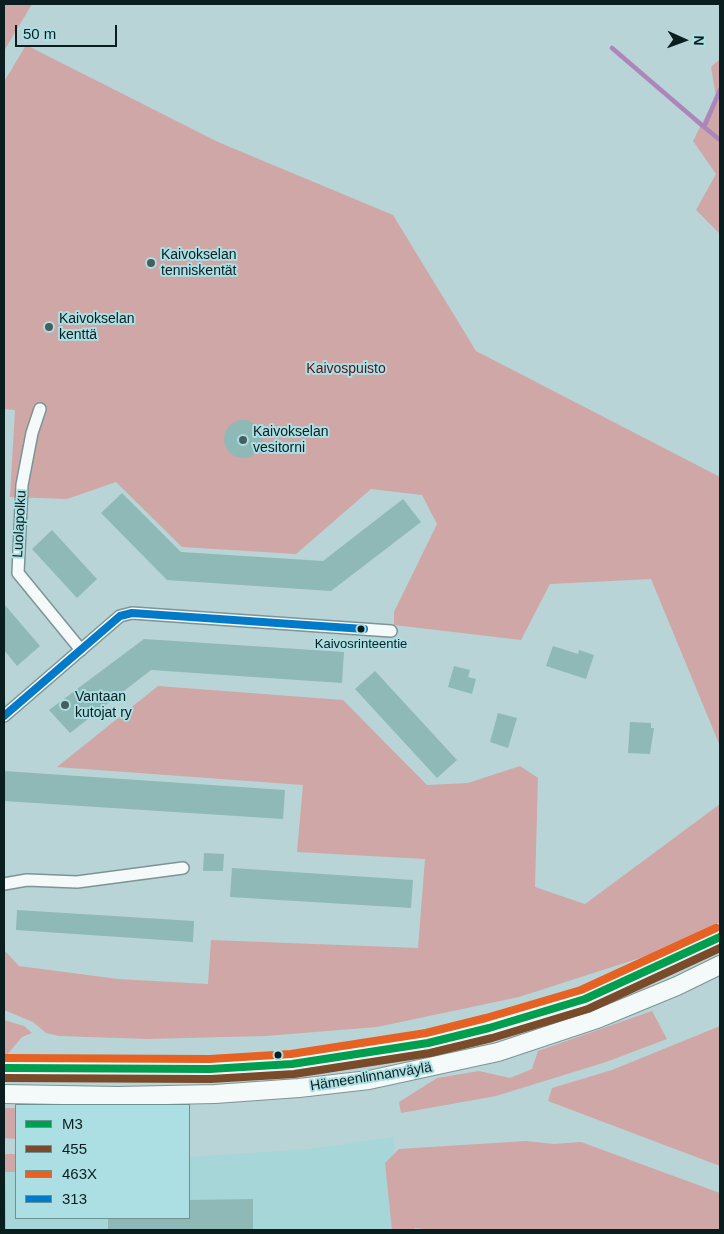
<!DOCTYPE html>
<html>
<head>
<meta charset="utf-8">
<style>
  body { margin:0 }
  #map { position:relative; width:724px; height:1234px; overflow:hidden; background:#b9d4d6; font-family:Arial,sans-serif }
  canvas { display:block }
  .frame { position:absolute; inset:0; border:5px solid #0a1e20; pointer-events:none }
  .legend { position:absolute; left:15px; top:1104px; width:175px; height:115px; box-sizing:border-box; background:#acdfe3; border:1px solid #6b9295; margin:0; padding:6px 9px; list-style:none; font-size:15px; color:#0a1e20 }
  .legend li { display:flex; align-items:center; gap:10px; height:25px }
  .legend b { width:25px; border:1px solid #6b9295 }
  .north { position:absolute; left:659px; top:15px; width:50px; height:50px; -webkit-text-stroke:4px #acdfe3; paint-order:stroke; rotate:92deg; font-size:14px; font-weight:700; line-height:20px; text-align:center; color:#0a1e20 }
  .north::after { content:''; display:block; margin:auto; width:18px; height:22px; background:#0a1e20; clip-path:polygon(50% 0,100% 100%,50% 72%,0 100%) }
  .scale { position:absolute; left:15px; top:25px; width:102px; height:22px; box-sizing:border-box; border:2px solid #0a1e20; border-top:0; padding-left:6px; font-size:15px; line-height:18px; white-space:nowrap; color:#0a1e20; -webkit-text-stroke:4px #acdfe3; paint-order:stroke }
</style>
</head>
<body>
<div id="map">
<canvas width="724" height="1234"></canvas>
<div class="frame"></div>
<ul class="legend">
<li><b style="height:6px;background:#009f4f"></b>M3</li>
<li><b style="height:6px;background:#7a4b2a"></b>455</li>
<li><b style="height:6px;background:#e66122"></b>463X</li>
<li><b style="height:6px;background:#007ac9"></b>313</li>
</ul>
<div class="north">N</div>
<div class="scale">50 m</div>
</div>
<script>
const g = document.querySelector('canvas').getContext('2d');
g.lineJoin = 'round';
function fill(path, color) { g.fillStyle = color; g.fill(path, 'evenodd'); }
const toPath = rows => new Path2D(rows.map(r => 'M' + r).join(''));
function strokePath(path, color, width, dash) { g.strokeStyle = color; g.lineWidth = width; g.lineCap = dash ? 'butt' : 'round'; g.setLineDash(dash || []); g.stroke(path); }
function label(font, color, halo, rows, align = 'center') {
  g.font = font + ' Arial,sans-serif'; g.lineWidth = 4; g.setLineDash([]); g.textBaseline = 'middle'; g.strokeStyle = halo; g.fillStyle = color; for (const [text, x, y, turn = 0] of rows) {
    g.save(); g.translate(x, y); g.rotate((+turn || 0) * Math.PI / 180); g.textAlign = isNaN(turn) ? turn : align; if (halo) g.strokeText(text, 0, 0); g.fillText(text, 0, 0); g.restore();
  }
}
fill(toPath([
  [394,1137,396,1230,4,1230,4,1154,16,1154,16,1218,189,1218,189,1157,309,1149]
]), '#a7d6d9');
fill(toPath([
  [4,4,32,4,4,51],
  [26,45,218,142,393,215,476,351,720,477,720,746,651,579,550,584,521,640,394,625,394,612,437,524,422,495,371,489,296,554,182,547,116,482,67,499,10,497,15,410,4,409,4,82],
  [720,59,720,234,696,210,716,174,693,141,716,96,711,67],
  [158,686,343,700,427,785,468,783,520,766,538,778,535,887,585,904,720,804,720,922,674,947,519,997,377,1027,266,1036,148,1039,59,1036,46,1033,33,1022,4,1010,4,950,19,966,118,979,208,984,211,940,418,948,425,859,297,852,303,785,57,767],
  [652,1011,667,1039,606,1062,496,1096,401,1113,399,1102,437,1078,479,1071,510,1078,532,1069,538,1051],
  [4,1020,24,1026,32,1033,22,1037,6,1056,4,1056],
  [720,1026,720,1166,548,1101,552,1088,612,1070],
  [4,1108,16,1108,16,1139,4,1138],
  [526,1141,554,1144,581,1142,720,1193,720,1230,431,1230,415,1228,414,1230,392,1230,385,1163,399,1149],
  [4,1154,16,1154,16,1172,5,1172,6,1230,4,1230]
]), '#cfa7a7');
strokePath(toPath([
  [612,48,704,127,720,90],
  [704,127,720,140]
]), '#ac86bb', 4.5);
fill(toPath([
  '224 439a19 19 0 1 1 38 0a19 19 0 1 1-38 0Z',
  [122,493,181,552,323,561,403,499,421,522,331,591,167,580,101,513],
  [52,530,97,579,77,598,32,549],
  [4,604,40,646,17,666,4,650],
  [144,639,344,652,342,683,151,670,70,733,49,710],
  [553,646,578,654,579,650,594,655,586,679,546,666],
  [454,666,470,670,468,677,476,679,472,694,448,687],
  [375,671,457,760,437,778,355,689],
  [498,713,517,718,508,748,490,742],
  [630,722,651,723,651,728,654,728,650,754,628,753],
  [4,771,285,790,283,819,4,801],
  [204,853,224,854,223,871,203,871],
  [232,868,413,880,411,908,230,897],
  [17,910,194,921,193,942,16,930],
  [253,1199,253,1230,108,1230,108,1218,189,1218,189,1200]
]), '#8eb9b6');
const minor = toPath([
  [40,409,32,433,22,485,18,573,81,650],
  [4,716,120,616,132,613,391,631],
  [4,884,27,880,77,882,183,868]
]);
const trunk = toPath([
  [4,1068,116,1070,210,1069,292,1064,428,1043,489,1028,585,999,720,937],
  [4,1094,118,1096,215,1094,299,1088,369,1080,498,1052,597,1019,677,986,720,965]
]);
strokePath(minor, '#7e9395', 14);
strokePath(trunk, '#7e9395', 20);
strokePath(minor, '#f4f9f9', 11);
strokePath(trunk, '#f4f9f9', 18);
strokePath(toPath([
  [4,1068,210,1069,292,1064,428,1043,489,1028,585,999,720,937]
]), '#009f4f', 8);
strokePath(toPath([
  [4,1078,211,1079,294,1074,430,1053,492,1038,588,1009,720,948]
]), '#7a4b2a', 8);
strokePath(toPath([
  [4,1058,210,1059,291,1054,426,1033,486,1018,581,990,716,928]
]), '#e66122', 8);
strokePath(toPath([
  [4,716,120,616,132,613,364,629]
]), '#007ac9', 8);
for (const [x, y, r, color] of [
  [151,263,5,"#475e60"],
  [49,327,5,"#475e60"],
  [243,440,5,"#475e60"],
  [361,629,4.5,"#0a1e20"],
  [65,705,5,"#475e60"],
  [278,1055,4.5,"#0a1e20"]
]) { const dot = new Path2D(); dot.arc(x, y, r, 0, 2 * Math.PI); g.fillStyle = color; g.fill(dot); strokePath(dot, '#acdfe3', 2); }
label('13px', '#0a1e20', '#acdfe3', [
  ["Kaivosrinteentie",361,644]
]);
label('14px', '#0a1e20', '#acdfe3', [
  ["Kaivokselan",161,255],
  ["tenniskentät",161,271],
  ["Kaivokselan",59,319],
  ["kenttä",59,335],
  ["Kaivokselan",253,432],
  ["vesitorni",253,448],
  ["Vantaan",75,697],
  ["kutojat ry",75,713]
], 'left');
label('14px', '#551317', '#acdfe3', [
  ["Kaivospuisto",346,369]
]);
label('14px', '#0a1e20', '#acdfe3', [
  ["Luolapolku",20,524,-87],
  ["Hämeenlinnanväylä",371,1077,-9]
]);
</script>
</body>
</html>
